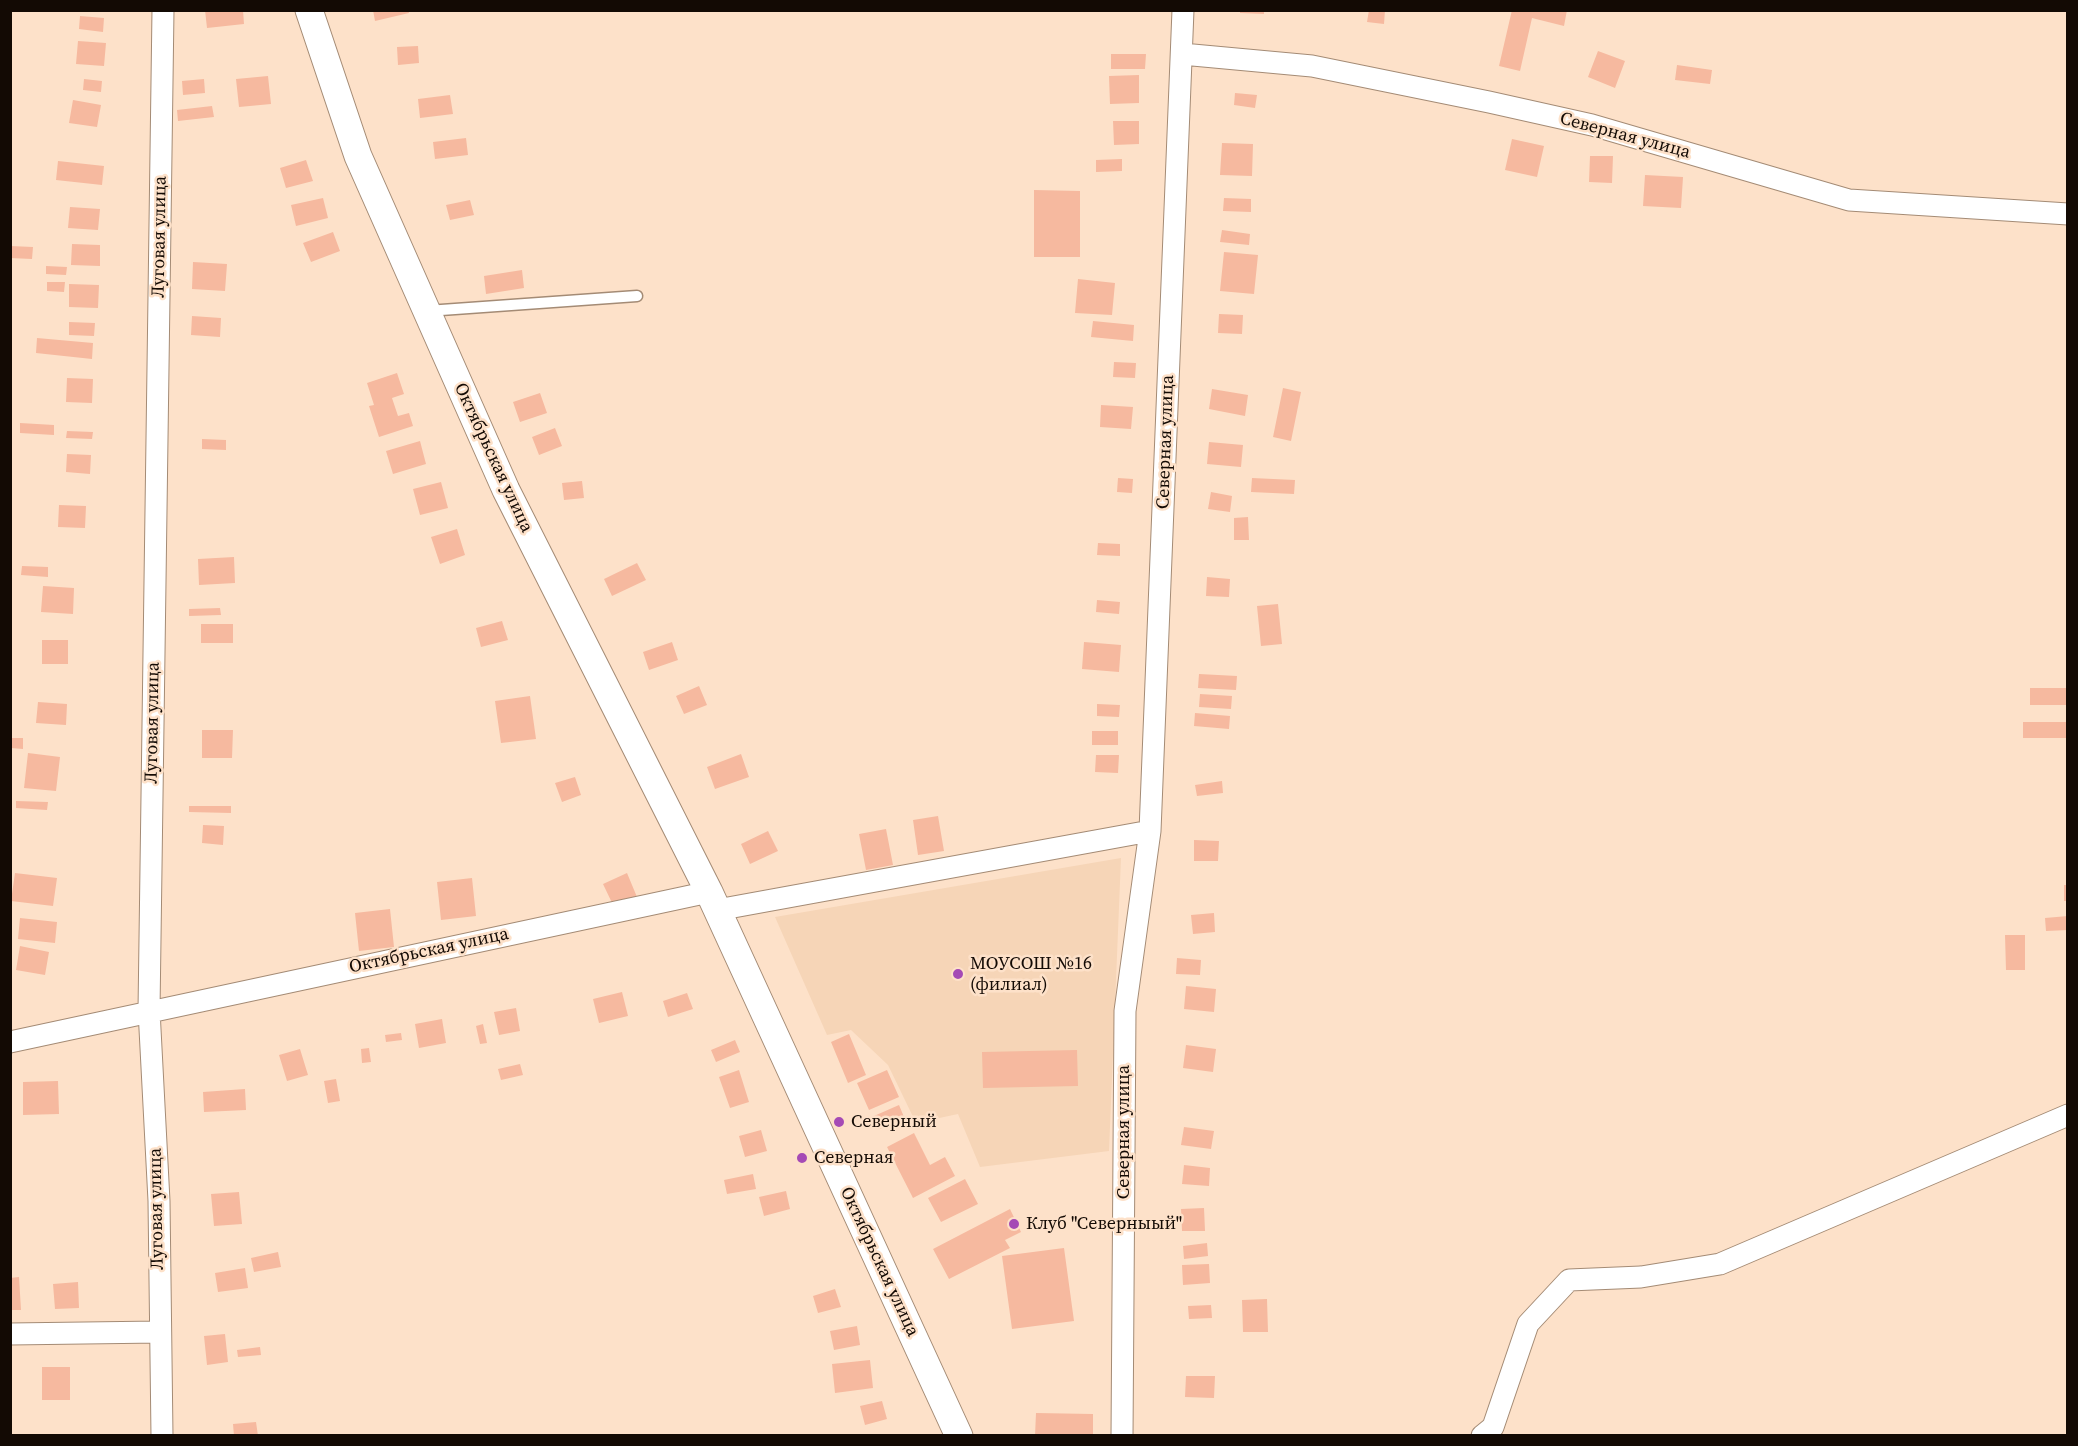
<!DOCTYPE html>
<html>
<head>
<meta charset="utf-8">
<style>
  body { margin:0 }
  #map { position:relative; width:2078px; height:1446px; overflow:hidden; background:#fde1c9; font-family:"Source Serif 4",serif }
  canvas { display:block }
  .frame { position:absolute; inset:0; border:12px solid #130a04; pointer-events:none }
</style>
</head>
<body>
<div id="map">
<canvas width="2078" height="1446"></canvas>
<div class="frame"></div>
</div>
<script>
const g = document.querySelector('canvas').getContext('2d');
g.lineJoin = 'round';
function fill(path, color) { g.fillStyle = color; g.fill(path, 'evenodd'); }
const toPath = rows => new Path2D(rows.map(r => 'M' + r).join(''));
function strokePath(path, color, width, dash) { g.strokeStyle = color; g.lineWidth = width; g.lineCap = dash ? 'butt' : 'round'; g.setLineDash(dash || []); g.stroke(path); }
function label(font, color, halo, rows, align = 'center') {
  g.font = font + ' "Source Serif 4",serif'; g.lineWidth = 5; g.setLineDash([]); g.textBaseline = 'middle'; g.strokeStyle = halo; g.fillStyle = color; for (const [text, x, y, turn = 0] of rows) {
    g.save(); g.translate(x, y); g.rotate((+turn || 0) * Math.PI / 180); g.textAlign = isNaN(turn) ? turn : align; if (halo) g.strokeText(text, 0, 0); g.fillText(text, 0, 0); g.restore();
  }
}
fill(toPath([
  [1121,858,1109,1151,980,1167,958,1114,916,1123,888,1065,851,1030,827,1035,775,917]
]), '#f6d5b7');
fill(toPath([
  [205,10,243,10,244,24,207,28],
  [373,10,408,10,409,13,375,21],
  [1240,10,1264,10,1264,14,1240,13],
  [1369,10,1385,10,1384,24,1367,22],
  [1512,10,1567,10,1564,26,1532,18,1520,71,1499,66],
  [80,16,104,18,103,32,79,29],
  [78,41,106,43,104,66,76,64],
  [418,46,419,63,398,65,397,47],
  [1598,51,1625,61,1615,88,1588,77],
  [1111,54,1146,54,1145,69,1111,69],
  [1677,65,1712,70,1710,84,1675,80],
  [1139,75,1139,103,1110,104,1109,76],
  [268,76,271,104,239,107,236,79],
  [84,79,102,81,101,92,83,90],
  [204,79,205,93,183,95,182,81],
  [1235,93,1257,95,1255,108,1234,105],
  [450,95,453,114,420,118,418,99],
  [73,100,101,105,97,127,69,123],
  [212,106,214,117,178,121,177,110],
  [1113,121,1139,121,1139,144,1114,145],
  [466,138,468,155,435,159,433,142],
  [1512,139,1544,146,1537,177,1505,170],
  [1222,143,1253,144,1252,176,1220,175],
  [1590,156,1613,156,1612,183,1589,182],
  [1122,159,1122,171,1096,172,1096,160],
  [306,160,313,181,286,188,280,168],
  [58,161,104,166,102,185,56,180],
  [1645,175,1683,177,1681,208,1643,206],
  [1034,190,1080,191,1080,257,1034,257],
  [323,198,328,218,296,226,291,205],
  [1224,198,1251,199,1251,212,1223,211],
  [470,200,474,215,450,220,446,205],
  [70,207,100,209,98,230,68,228],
  [1222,230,1250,234,1249,245,1220,242],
  [333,232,340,251,311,262,303,243],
  [72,244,100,245,100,266,71,265],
  [10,246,33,247,32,259,10,258],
  [1224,252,1258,255,1254,294,1220,291],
  [193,262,227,264,225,291,192,289],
  [46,266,67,267,66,275,46,274],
  [522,270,524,288,486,294,484,276],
  [1078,279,1115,283,1112,315,1075,313],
  [47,282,65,282,64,292,47,291],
  [69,284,99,285,98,308,69,307],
  [1219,314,1243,315,1242,334,1218,333],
  [192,316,221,318,220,337,191,335],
  [1093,321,1134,325,1133,341,1091,337],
  [69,322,95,323,94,336,69,335],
  [37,338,93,343,92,359,36,353],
  [1114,362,1136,363,1135,378,1113,377],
  [397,373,404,394,392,398,398,416,409,413,413,426,379,437,369,406,374,405,367,383],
  [67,378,93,379,92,403,66,402],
  [1283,388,1301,392,1291,441,1273,437],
  [1212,389,1248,395,1245,416,1209,409],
  [540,393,547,413,520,422,513,402],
  [1101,405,1133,407,1131,429,1100,427],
  [20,423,54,425,54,435,20,433],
  [555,428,562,446,539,455,532,437],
  [67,431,93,432,92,439,66,438],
  [202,439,226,440,226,450,202,449],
  [420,441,426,464,393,474,386,451],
  [1209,442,1243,445,1241,467,1207,464],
  [67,454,91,455,90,474,66,472],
  [1118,478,1133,479,1132,493,1117,492],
  [1252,478,1295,480,1294,494,1251,492],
  [582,481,584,498,564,500,562,483],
  [441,482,448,508,420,515,413,489],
  [1211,492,1232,496,1230,512,1208,509],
  [59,505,86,506,85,528,58,527],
  [1248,517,1249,540,1234,540,1234,518],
  [457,529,465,555,440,564,431,537],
  [1098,543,1120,544,1120,556,1097,555],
  [234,557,235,583,199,585,198,559],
  [637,563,646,580,612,596,604,579],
  [22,566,48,567,48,577,21,575],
  [1207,577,1230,579,1229,597,1206,596],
  [43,586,74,588,73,614,41,612],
  [1097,600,1120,602,1119,614,1096,612],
  [1278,604,1282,644,1261,646,1257,606],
  [220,608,221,615,189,616,189,609],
  [502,621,508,640,481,647,476,628],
  [201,624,233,624,233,643,201,643],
  [42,640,68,640,68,664,42,664],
  [672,642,678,660,649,670,643,652],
  [1084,642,1121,645,1119,672,1082,669],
  [1199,674,1237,676,1236,690,1198,688],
  [699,686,707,705,684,714,676,696],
  [2030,688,2067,688,2067,705,2030,705],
  [1200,694,1232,696,1231,709,1199,707],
  [530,696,536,739,501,743,495,701],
  [38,702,67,704,66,725,36,723],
  [1097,704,1120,705,1119,717,1097,716],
  [1195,713,1230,716,1229,729,1194,726],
  [2023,722,2068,722,2068,738,2023,738],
  [202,730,233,730,232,758,202,758],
  [1092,731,1118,731,1118,745,1092,745],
  [11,738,23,738,23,749,11,748],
  [28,753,60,757,56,791,24,788],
  [741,754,749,777,715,789,707,767],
  [1096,755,1119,755,1118,773,1095,772],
  [575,777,581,795,562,802,555,783],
  [1222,781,1223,793,1197,796,1195,785],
  [16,801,48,802,47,810,16,808],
  [189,806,231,806,231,813,189,812],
  [938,816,944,851,918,855,913,820],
  [203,825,224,826,223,845,202,843],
  [886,829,893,865,866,870,859,834],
  [768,831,778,851,750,864,741,844],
  [1194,840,1219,841,1218,861,1194,861],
  [15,873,57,878,53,906,11,901],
  [627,873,637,897,614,907,603,884],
  [472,878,476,916,441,920,437,882],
  [2064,885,2068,885,2068,901,2064,901],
  [390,909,394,947,359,951,355,913],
  [1214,913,1215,932,1193,934,1191,915],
  [2068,916,2068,930,2046,931,2045,918],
  [20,918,57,922,55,943,18,939],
  [2005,935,2025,935,2025,970,2006,970],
  [20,946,49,952,45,975,16,970],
  [1177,958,1201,960,1200,975,1176,974],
  [1186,986,1216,989,1214,1012,1184,1009],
  [622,992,628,1016,599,1023,593,999],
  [687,993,693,1009,668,1017,663,1001],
  [516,1008,520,1031,499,1035,494,1012],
  [442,1019,446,1043,419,1048,415,1024],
  [483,1024,487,1043,480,1044,476,1026],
  [401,1033,402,1040,386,1042,385,1035],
  [849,1034,866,1075,848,1083,831,1042],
  [735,1040,740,1052,716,1062,711,1050],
  [1186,1045,1216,1049,1213,1072,1183,1068],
  [369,1048,371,1062,362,1063,361,1049],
  [300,1049,308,1075,287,1081,279,1055],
  [1077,1050,1078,1086,983,1088,982,1052],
  [520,1064,523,1075,501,1080,498,1069],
  [739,1070,749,1102,730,1108,719,1077],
  [887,1070,899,1097,869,1110,857,1083],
  [336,1079,340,1101,328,1103,324,1081],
  [58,1081,59,1114,23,1115,23,1082],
  [245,1089,246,1110,204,1112,203,1092],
  [899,1105,904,1117,880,1129,874,1116],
  [1184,1127,1214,1131,1211,1149,1181,1145],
  [761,1130,767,1151,745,1157,739,1136],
  [914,1133,930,1165,945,1157,955,1176,913,1198,887,1147],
  [1184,1165,1210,1168,1209,1186,1182,1184],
  [753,1174,756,1189,727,1194,724,1180],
  [965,1179,978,1204,941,1222,928,1198],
  [786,1191,790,1209,764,1216,759,1197],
  [239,1192,242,1224,214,1226,211,1194],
  [1204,1208,1205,1231,1182,1231,1181,1209],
  [1010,1209,1021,1232,1005,1240,1010,1248,949,1279,933,1249],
  [1207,1243,1208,1256,1184,1259,1183,1246],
  [1064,1248,1074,1321,1012,1329,1002,1256],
  [278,1252,281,1267,254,1272,251,1258],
  [1209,1264,1210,1283,1183,1285,1182,1265],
  [245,1268,248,1288,218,1292,215,1273],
  [19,1277,21,1310,10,1310,10,1278],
  [78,1282,79,1308,55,1309,53,1284],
  [835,1289,841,1307,818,1313,813,1296],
  [1267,1299,1268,1332,1243,1332,1242,1300],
  [1211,1305,1212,1318,1189,1319,1188,1306],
  [857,1326,860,1345,834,1350,830,1331],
  [225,1334,228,1362,207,1365,204,1336],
  [260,1347,261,1355,238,1357,237,1350],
  [870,1360,873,1388,835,1393,832,1364],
  [42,1367,70,1367,70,1400,42,1400],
  [1186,1376,1215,1376,1214,1398,1185,1397],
  [882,1401,887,1419,865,1425,860,1406],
  [1036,1413,1093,1414,1093,1436,1035,1436],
  [256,1422,258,1436,234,1436,233,1424]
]), '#f6b99f');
const service = toPath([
  [427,311,637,296]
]);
const minor = toPath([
  [1182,54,1312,66,1489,102,1592,125,1849,200,2068,214],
  [717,910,1150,831],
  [10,1042,709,892],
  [10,1334,159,1332],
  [162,1436,159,1201,149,1010,163,10],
  [1122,1436,1125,1011,1150,831,1183,10],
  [1482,1436,1493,1427,1528,1324,1569,1280,1641,1277,1720,1264,2068,1115]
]);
const tertiary = toPath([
  [309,10,358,156,506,490,709,892,959,1436]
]);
strokePath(service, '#a48b75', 13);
strokePath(minor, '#a48b75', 23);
strokePath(tertiary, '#a48b75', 29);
strokePath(service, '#fff', 10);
strokePath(minor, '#fff', 21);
strokePath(tertiary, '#fff', 27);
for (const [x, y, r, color] of [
  [958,974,6,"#a54ab5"],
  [839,1122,6,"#a54ab5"],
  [802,1158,6,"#a54ab5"],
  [1014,1224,6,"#a54ab5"]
]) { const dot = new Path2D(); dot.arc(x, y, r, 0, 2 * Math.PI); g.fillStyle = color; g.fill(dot); strokePath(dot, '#fde1c9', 2); }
label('18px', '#130a04', '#fde1c9', [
  ["Северная улица",1625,136,15],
  ["Луговая улица",160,237,-89],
  ["Северная улица",1166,442,-88],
  ["Октябрьская улица",493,458,65],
  ["Луговая улица",153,723,-89],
  ["Октябрьская улица",429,951,-12],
  ["Северная улица",1124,1132,-90],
  ["Луговая улица",157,1209,-91],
  ["Октябрьская улица",879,1262,65]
]);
label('18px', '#130a04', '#fde1c9', [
  ["МОУСОШ №16",970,964],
  ["(филиал)",970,985],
  ["Северный",851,1122],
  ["Северная",814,1158],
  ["Клуб \"Северныый\"",1026,1224]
], 'left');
</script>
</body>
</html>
